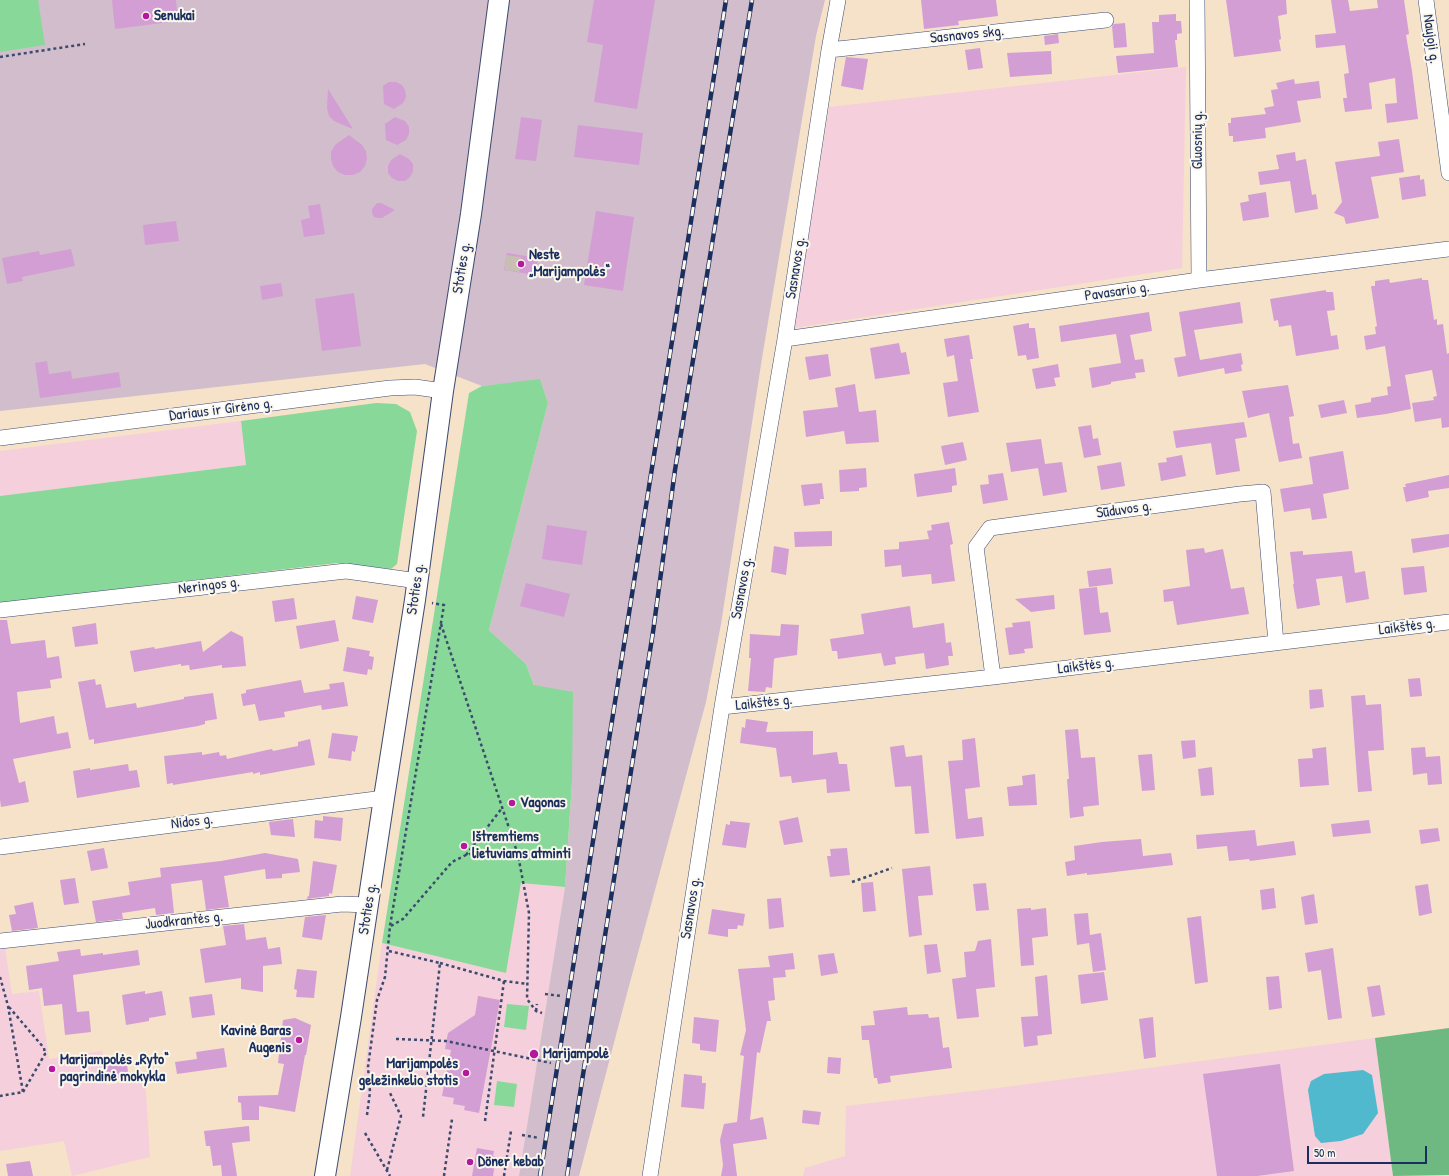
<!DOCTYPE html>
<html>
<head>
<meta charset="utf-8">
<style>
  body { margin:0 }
  #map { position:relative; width:1449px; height:1176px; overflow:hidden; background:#f5e2c9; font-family:"Patrick Hand",sans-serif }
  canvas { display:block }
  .scale { position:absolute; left:1307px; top:1146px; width:120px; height:18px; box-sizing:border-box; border:2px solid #1b2f5e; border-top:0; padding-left:5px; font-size:12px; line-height:14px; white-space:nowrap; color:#1b2f5e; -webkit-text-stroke:3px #fbf7ec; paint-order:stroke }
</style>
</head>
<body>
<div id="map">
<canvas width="1449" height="1176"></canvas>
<div class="scale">50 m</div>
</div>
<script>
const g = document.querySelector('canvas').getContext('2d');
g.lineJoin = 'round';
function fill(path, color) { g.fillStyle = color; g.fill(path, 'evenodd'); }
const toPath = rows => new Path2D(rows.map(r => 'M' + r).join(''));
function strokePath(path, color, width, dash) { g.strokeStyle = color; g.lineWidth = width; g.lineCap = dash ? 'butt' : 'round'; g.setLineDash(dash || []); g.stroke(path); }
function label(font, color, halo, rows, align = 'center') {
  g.font = font + ' "Patrick Hand",sans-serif'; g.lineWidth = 4; g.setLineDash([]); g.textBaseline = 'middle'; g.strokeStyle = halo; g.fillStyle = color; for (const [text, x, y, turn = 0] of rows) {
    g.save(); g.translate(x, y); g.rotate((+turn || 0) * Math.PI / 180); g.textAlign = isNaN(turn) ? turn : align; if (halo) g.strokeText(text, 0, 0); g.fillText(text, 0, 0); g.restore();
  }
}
fill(toPath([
  [1186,67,1182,268,794,328,829,107],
  [241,421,247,465,0,496,0,451],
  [521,883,565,887,519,1176,350,1176,382,943,506,973],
  [0,948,5,948,12,994,39,991,49,1059,102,1051,107,1085,145,1078,150,1157,72,1176,64,1141,0,1151],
  [1375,1038,1393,1176,803,1176,805,1168,845,1156,846,1106,990,1089]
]), '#f5cfdb');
fill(toPath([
  [0,0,825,0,816,36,762,358,721,624,706,702,626,997,579,1176,519,1176,565,887,572,782,526,664,489,630,548,403,540,380,482,386,425,364,0,411]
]), '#d1bdcc');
fill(toPath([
  [0,0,38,0,45,45,0,52],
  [540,379,548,403,489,630,526,664,534,685,573,692,572,782,565,887,521,883,506,973,382,943,469,393,482,386],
  [376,403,396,404,410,412,417,431,397,564,391,569,337,563,0,603,0,496,246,465,241,421],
  [507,1004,529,1006,526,1030,504,1027],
  [497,1081,517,1084,514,1107,494,1105]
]), '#88d999');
fill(toPath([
  [1449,1028,1449,1175,1393,1176,1375,1038]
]), '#6eb981');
fill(toPath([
  [1363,1070,1372,1075,1378,1113,1363,1134,1341,1141,1321,1143,1315,1136,1308,1090,1311,1081,1324,1074]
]), '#50b9cd');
fill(toPath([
  [112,0,176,0,178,21,115,29],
  [594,0,655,0,637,109,594,102,603,45,587,42],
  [921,0,996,0,998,16,958,21,959,25,924,29],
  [1226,0,1286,0,1287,14,1278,16,1281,39,1279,40,1281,51,1234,57],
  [1331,0,1348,0,1350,11,1378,8,1377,0,1404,0,1409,34,1406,35,1412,71,1418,119,1387,123,1385,104,1397,103,1395,78,1369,83,1372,109,1345,112,1343,98,1347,98,1344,74,1349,73,1345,45,1316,48,1315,35,1336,33],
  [1176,14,1176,21,1181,21,1182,33,1177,34,1177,40,1175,40,1178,67,1118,73,1116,56,1154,53,1152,22,1159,22,1159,15],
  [1125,23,1127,47,1114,48,1112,26,1114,24],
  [1058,34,1059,43,1045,45,1044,36],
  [980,48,983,68,968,70,965,50],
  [1051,51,1052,74,1010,77,1007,53],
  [846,57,868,59,863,90,841,86],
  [1294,79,1295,84,1319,81,1321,98,1297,101,1301,122,1265,128,1266,138,1233,142,1233,136,1229,136,1228,123,1231,123,1231,118,1266,114,1264,108,1274,106,1271,90,1278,89,1276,83],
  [389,82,396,82,402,85,405,90,406,97,403,103,394,109,384,104,383,86],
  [328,89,353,129,334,121,329,116,327,108],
  [395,117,405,121,409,127,409,134,406,140,397,145,386,140,385,124],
  [521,117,542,120,536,161,515,159],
  [578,125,643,133,639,165,574,157],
  [349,135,362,145,366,151,367,159,365,166,360,172,353,175,345,175,338,172,333,166,331,159,331,152,335,145],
  [1399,139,1404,172,1371,177,1379,218,1346,224,1344,217,1334,213,1342,202,1335,162,1380,156,1378,142],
  [1295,152,1296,161,1306,159,1312,195,1316,194,1318,209,1295,213,1290,181,1260,185,1258,172,1279,169,1276,155],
  [400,154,409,159,413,164,413,171,410,177,405,181,398,181,392,178,388,173,388,166,391,160],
  [1420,175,1420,180,1424,179,1426,196,1402,200,1399,178],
  [1266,192,1269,217,1243,221,1240,203,1249,201,1248,195],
  [377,203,381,203,395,210,382,218,378,218,374,217,372,213,372,209],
  [320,204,325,234,304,237,301,220,310,218,308,206],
  [596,211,634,217,623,291,584,285],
  [176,221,179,241,145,245,143,225],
  [71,249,75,266,22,277,23,281,7,284,2,258,39,251,40,255],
  [507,253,538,258,535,275,504,270],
  [1422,278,1422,280,1428,280,1434,320,1437,319,1437,325,1443,324,1447,354,1449,353,1449,427,1442,428,1441,418,1415,422,1412,403,1434,400,1433,397,1437,396,1432,370,1405,375,1411,409,1386,414,1357,418,1355,405,1371,402,1371,398,1388,395,1387,387,1391,386,1385,346,1366,350,1364,336,1376,334,1375,327,1377,326,1371,286,1375,286,1375,281,1389,279,1390,283],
  [281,283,283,296,262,300,260,286],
  [1326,290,1326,292,1333,292,1335,310,1327,311,1331,336,1337,335,1339,349,1296,356,1291,325,1279,327,1278,320,1274,321,1270,299],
  [354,293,361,346,322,351,315,299],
  [1240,302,1243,323,1194,330,1200,360,1241,353,1243,364,1241,365,1242,371,1225,374,1224,368,1178,377,1174,358,1186,356,1179,312],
  [1149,312,1152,331,1130,335,1135,360,1143,359,1145,372,1135,373,1136,378,1111,382,1111,384,1092,388,1089,368,1121,363,1116,334,1061,342,1059,326],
  [1029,323,1029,328,1035,328,1039,358,1027,360,1026,355,1018,356,1013,326],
  [969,335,973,359,970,359,979,412,948,417,943,383,958,381,954,355,947,357,944,339],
  [899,343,901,353,906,352,910,374,875,379,870,348],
  [828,354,831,376,809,380,805,357],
  [47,361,49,374,71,371,72,379,119,372,121,387,40,398,35,363],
  [1058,364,1060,377,1054,378,1056,386,1036,389,1032,369],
  [855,384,859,412,876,410,879,442,846,444,844,431,806,437,803,411,838,407,835,388],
  [1288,385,1294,416,1289,417,1293,444,1299,443,1302,458,1279,462,1269,413,1248,418,1242,391],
  [1344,400,1347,413,1321,418,1318,405],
  [1244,422,1247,437,1235,439,1240,471,1216,475,1211,443,1176,448,1173,431],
  [1091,425,1093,439,1098,438,1101,455,1084,458,1078,427],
  [1041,439,1045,464,1062,462,1067,492,1043,496,1038,468,1011,472,1006,443],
  [963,442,967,460,945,465,941,446],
  [1343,451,1349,489,1323,494,1327,518,1312,520,1310,508,1284,512,1280,489,1313,484,1309,457],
  [1182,455,1186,476,1161,481,1158,463,1167,462,1166,458],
  [1121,462,1125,486,1101,490,1097,466],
  [866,468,867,487,859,488,859,491,840,492,839,470],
  [955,468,957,485,952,486,952,492,917,497,914,474],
  [1003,473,1008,500,983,504,980,485,989,484,988,475],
  [1449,475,1449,488,1428,491,1429,497,1406,502,1403,487,1406,487,1405,484],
  [822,483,824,499,820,499,820,504,804,506,801,485],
  [949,522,953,544,950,545,955,581,932,584,931,574,902,577,901,565,885,567,884,550,899,549,899,542,929,539,927,531,932,530,931,525],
  [547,525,587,531,582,565,542,559],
  [832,531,832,546,795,547,794,532],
  [1449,534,1449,547,1413,553,1411,539],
  [774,546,789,549,786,575,771,572],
  [1204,548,1205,553,1223,549,1231,589,1244,587,1249,614,1177,625,1173,601,1164,602,1163,590,1190,586,1186,550],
  [1303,551,1303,555,1352,551,1355,573,1365,571,1369,599,1346,603,1342,576,1316,579,1320,605,1297,609,1293,584,1294,584,1290,552],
  [1424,566,1427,592,1404,595,1401,568],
  [1111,568,1113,584,1089,587,1087,571],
  [526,583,570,594,564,617,520,606],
  [1097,587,1100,613,1108,612,1111,632,1084,635,1079,589],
  [1054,595,1055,609,1031,612,1015,599],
  [356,596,378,600,373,623,352,619],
  [294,598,297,619,275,622,272,601],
  [910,606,913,628,944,623,946,643,951,642,953,656,948,656,949,665,926,669,924,653,895,657,896,664,884,666,881,653,838,659,837,651,832,651,830,639,864,634,861,614],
  [0,620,7,620,11,644,45,640,47,658,59,656,62,678,50,680,51,688,17,692,20,723,54,716,57,734,68,732,71,748,13,759,19,783,25,781,29,802,1,807,0,800],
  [335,620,339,641,300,649,296,626],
  [1030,621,1033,648,1024,649,1025,653,1009,655,1005,628,1013,627,1012,623],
  [96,623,98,644,75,647,72,627],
  [781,624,799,625,797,655,776,658,774,659,772,688,766,687,765,692,748,691,751,658,749,658,750,634,780,636],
  [231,631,243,637,246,666,222,668,222,665,190,670,189,665,181,666,181,664,134,672,130,651,154,647,155,649,201,641,203,652],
  [347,647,370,651,369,656,374,657,372,670,368,669,367,675,343,671],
  [1420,678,1422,696,1410,697,1408,679],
  [95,679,96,685,101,684,106,708,136,703,137,708,184,699,184,697,213,693,217,719,205,721,205,724,198,726,94,744,94,739,89,740,78,682],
  [301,680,304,693,330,689,329,684,344,682,348,706,322,710,321,705,284,712,285,717,259,721,255,704,243,706,241,694,246,693,246,690],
  [1322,689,1324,707,1310,709,1309,690],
  [1365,695,1366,705,1381,704,1384,750,1368,751,1372,791,1358,792,1351,696],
  [746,719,768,722,766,732,813,731,813,755,837,752,839,764,847,764,850,791,827,793,826,779,792,783,791,776,780,777,776,748,740,743,742,727,745,728],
  [1078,729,1081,758,1095,757,1099,805,1083,807,1084,816,1070,818,1067,779,1069,779,1065,730],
  [332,733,358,736,355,752,352,751,351,761,328,758],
  [975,738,980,787,965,789,968,819,982,817,984,836,956,839,948,761,963,760,962,740],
  [310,739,315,765,260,775,260,772,253,774,253,772,173,785,173,783,167,784,164,756,202,752,202,755,219,752,220,756,226,755,227,759,267,750,272,749,273,751,298,746,298,742],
  [1195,740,1196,757,1183,759,1181,741],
  [904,745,906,757,922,755,929,833,915,834,911,786,895,787,890,747],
  [1326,747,1329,785,1300,787,1298,759,1313,758,1312,749],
  [1425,747,1426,757,1440,756,1442,784,1428,785,1427,773,1413,775,1411,748],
  [1152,754,1155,790,1142,791,1138,755],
  [128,764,129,771,137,770,140,787,77,798,73,771,90,768,90,770],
  [1212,767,1214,795,1201,796,1198,769],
  [1035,774,1037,805,1009,806,1007,787,1023,785,1022,776],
  [323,816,343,818,341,841,314,838,315,820,323,821],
  [798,817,803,842,784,845,779,821],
  [293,819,295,837,271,835,269,822],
  [1369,820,1371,833,1333,837,1331,824],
  [730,821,750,823,746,848,722,845,726,824,730,825],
  [1438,828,1440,841,1421,844,1419,830],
  [1255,830,1257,846,1294,841,1296,855,1250,861,1249,859,1229,861,1227,846,1197,849,1196,835],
  [1141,839,1143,856,1171,853,1173,865,1106,873,1087,875,1087,873,1067,876,1065,862,1075,860,1074,846,1102,842],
  [104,848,108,868,91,871,87,851],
  [847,848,850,875,830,877,827,856,831,856,830,849],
  [265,853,298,859,300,872,282,874,282,878,266,879,265,869,224,876,229,907,206,910,202,880,171,884,174,913,156,915,155,908,122,913,123,919,96,922,92,901,130,895,128,882,161,877,160,868,221,861],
  [313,861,337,865,332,894,329,893,329,896,307,899,308,896,309,896],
  [930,866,933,895,918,896,922,935,909,937,902,869],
  [75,878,79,903,64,905,60,880],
  [873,882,876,911,863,912,861,883],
  [986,883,989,910,976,911,973,884],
  [1428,884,1432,913,1419,916,1415,886],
  [1274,888,1276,908,1262,910,1260,890],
  [1314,894,1318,923,1305,925,1301,897],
  [781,898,784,927,769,929,767,899],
  [33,902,38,928,12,931,9,915,16,914,14,906],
  [1031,908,1031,910,1046,908,1048,936,1032,938,1034,965,1021,966,1017,909],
  [712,909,745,914,743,926,738,925,737,929,728,929,728,937,708,934],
  [1088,913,1090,935,1101,933,1106,970,1093,972,1089,943,1077,945,1074,914],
  [326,915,322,940,302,937,305,917],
  [1201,916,1208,982,1195,984,1187,918],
  [244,924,246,940,266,937,268,949,280,947,282,964,263,966,263,992,241,989,241,978,205,983,200,949,226,945,223,926],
  [991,939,995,987,976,989,979,1017,957,1019,952,979,966,977,964,952,975,951,978,941],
  [937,944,941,972,927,974,924,945],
  [1333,948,1342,1018,1328,1020,1321,970,1308,972,1305,953],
  [80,949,81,956,103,953,103,955,138,950,140,965,73,975,77,1012,89,1011,91,1032,65,1035,62,1004,44,1006,42,988,29,990,26,966,59,961,57,952],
  [793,953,795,969,785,970,786,977,773,978,775,1000,768,1001,771,1021,767,1021,760,1053,757,1052,750,1120,763,1117,767,1139,733,1144,737,1176,721,1176,723,1165,720,1140,724,1124,737,1122,744,1056,740,1055,746,1030,738,969,770,967,768,956],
  [834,953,838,973,821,976,818,955],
  [297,969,317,971,314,998,296,997,297,990,294,989],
  [1104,972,1108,1000,1081,1004,1078,975],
  [1047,975,1052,1034,1037,1036,1038,1045,1024,1047,1021,1017,1038,1016,1035,977],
  [1279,976,1282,1008,1269,1010,1266,977],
  [1380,985,1385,1015,1372,1017,1367,987],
  [145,991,145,994,162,991,166,1015,149,1018,149,1021,126,1025,122,995],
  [212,994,215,1015,192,1018,189,997],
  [478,996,500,1000,479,1113,464,1110,465,1106,453,1104,454,1098,442,1096,451,1050,445,1049,448,1033,475,1015],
  [907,1007,908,1015,928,1014,929,1018,939,1017,943,1048,949,1047,952,1068,890,1076,891,1082,878,1084,877,1078,874,1078,869,1040,862,1040,861,1026,875,1025,873,1011],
  [694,1017,719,1020,716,1052,700,1050,700,1044,692,1043],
  [1153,1017,1156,1057,1144,1059,1139,1019],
  [295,1018,311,1025,306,1055,305,1055,295,1112,259,1106,259,1120,242,1120,241,1103,238,1102,238,1096,278,1095,284,1064,278,1063,283,1020],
  [224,1048,227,1067,177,1074,175,1062,197,1059,196,1052],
  [126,1057,129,1079,108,1081,105,1060],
  [828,1057,841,1058,840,1074,827,1073],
  [1280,1064,1294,1171,1257,1176,1217,1176,1203,1074],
  [684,1074,702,1076,702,1083,706,1083,704,1109,681,1107],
  [803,1110,821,1112,819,1125,802,1123],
  [249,1126,250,1141,232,1143,237,1176,222,1176,221,1165,213,1166,210,1146,206,1146,204,1131],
  [477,1148,494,1151,493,1156,496,1157,493,1176,472,1176],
  [30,1161,33,1176,8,1176,6,1164]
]), '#d39ed3');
strokePath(toPath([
  [512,271,514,254]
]), '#c9beb4', 15, [15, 8]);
const minor = toPath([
  [1197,0,1199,280],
  [1426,0,1449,173],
  [829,50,1106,20],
  [785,339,1199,280,1449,249],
  [0,438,390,388,415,387,443,391],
  [0,610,346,571,418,581],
  [993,677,976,547,990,528,1240,494,1263,492,1276,643],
  [722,707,993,677,1449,622],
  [0,847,384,798],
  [0,941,342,904,368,905],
  [650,1176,722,707,785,339,829,50,838,0]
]);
const major = toPath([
  [325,1176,351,1017,384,798,415,600,443,391,471,214,499,0]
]);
strokePath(minor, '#3c4a6e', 16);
strokePath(major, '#3c4a6e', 22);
strokePath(toPath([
  [0,57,85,44],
  [441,624,518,855,529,913,527,999,536,1011,542,1013],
  [466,855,502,808],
  [852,882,892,868],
  [391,926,403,919,452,862,466,855,486,850,518,855],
  [389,951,440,963,423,1117],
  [440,963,504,981,528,984],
  [0,977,8,1006,23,1092,0,1096],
  [545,994,561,996],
  [9,1007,44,1048,45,1054],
  [536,1011,537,1004],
  [396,1039,446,1041,551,1063],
  [23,1092,45,1054,48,1053],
  [367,1115,370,1092,368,1067,377,1000,385,977,390,926,444,605,432,603],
  [485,1121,504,981],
  [365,1133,390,1176],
  [522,1135,539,1138],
  [387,1170,401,1116,390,1093],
  [444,1176,452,1119],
  [504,1176,511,1131]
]), '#3c4a6e', 2.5, [3, 3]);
strokePath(minor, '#fff', 15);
strokePath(major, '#fff', 20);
const rail = toPath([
  [540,1176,726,0],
  [567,1176,653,632,675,470,752,0]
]);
strokePath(rail, '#1b2f5e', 4.5);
strokePath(rail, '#fbf7ec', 3, [9]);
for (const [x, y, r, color] of [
  [146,16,4,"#b5179e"],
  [521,264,4,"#b5179e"],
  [512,803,4,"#b5179e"],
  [464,846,4,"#b5179e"],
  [299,1040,4,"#b5179e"],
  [534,1054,5,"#b5179e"],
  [52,1069,4,"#b5179e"],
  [466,1073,4,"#b5179e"],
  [470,1162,4,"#b5179e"]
]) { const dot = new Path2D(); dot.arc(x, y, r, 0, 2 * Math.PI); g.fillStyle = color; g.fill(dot); strokePath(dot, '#fbf7ec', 1.5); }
label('bold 15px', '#1b2f5e', '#fbf7ec', [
  ["Senukai",154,16],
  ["Neste",529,255],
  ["„Marijampolės“",529,272],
  ["Vagonas",520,803],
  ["Ištremtiems",472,837],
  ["lietuviams atminti",472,854],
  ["Kavinė Baras",291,1031,"right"],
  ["Augenis",291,1048,"right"],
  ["Marijampolė",543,1054],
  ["Marijampolės „Ryto“",60,1060],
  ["pagrindinė mokykla",60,1077],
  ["Marijampolės",458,1064,"right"],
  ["geležinkelio stotis",458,1081,"right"],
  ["Döner kebab",478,1162]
], 'left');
label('15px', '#1b2f5e', '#fbf7ec', [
  ["Sasnavos skg.",967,35,-6],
  ["Naujoji g.",1431,39,82],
  ["Gluosnių g.",1198,140,-90],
  ["Stoties g.",462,268,-81],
  ["Sasnavos g.",796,268,-81],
  ["Pavasario g.",1117,292,-8],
  ["Dariaus ir Girėno g.",221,410,-7],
  ["Sūduvos g.",1124,510,-8],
  ["Neringos g.",209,586,-7],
  ["Sasnavos g.",742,588,-80],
  ["Stoties g.",416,589,-82],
  ["Laikštės g.",1407,627,-7],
  ["Laikštės g.",1086,666,-7],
  ["Laikštės g.",764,703,-6],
  ["Nidos g.",192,822,-7],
  ["Sasnavos g.",691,908,-81],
  ["Stoties g.",368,909,-81],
  ["Juodkrantės g.",184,921,-6]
]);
</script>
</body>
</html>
